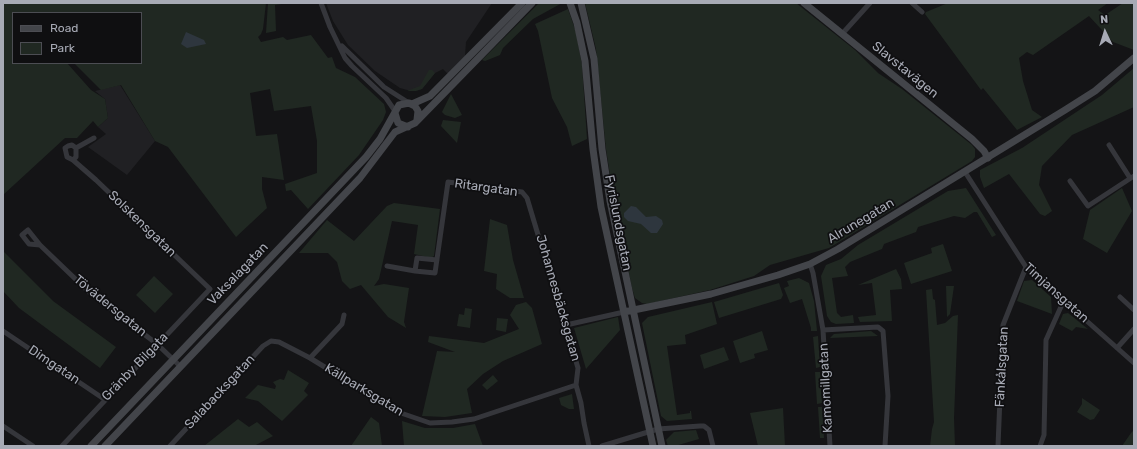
<!DOCTYPE html>
<html>
<head>
<meta charset="utf-8">
<style>
  body { margin:0 }
  #map { position:relative; width:1137px; height:449px; overflow:hidden; background:#141416; font-family:Rubik,sans-serif }
  canvas { display:block }
  .frame { position:absolute; inset:0; border:4px solid #a7aab5; pointer-events:none }
  .legend { position:absolute; left:12px; top:12px; width:130px; height:52px; box-sizing:border-box; background:#0f0f11; border:1px solid #4c4d53; margin:0; padding:5px 7px; list-style:none; font-size:12px; color:#a7aab5 }
  .legend li { display:flex; align-items:center; gap:8px; height:20px }
  .legend b { width:20px; border:1px solid #4c4d53 }
  .north { position:absolute; left:1085px; top:12px; width:40px; height:40px; -webkit-text-stroke:3px #0f0f11; paint-order:stroke; rotate:356deg; font-size:11px; font-weight:700; line-height:16px; text-align:center; color:#a7aab5 }
  .north::after { content:''; display:block; margin:auto; width:14px; height:18px; background:#a7aab5; clip-path:polygon(50% 0,100% 100%,50% 72%,0 100%) }
</style>
</head>
<body>
<div id="map">
<canvas width="1137" height="449"></canvas>
<div class="frame"></div>
<ul class="legend">
<li><b style="height:5px;background:#43454a"></b>Road</li>
<li><b style="height:11px;background:#202822"></b>Park</li>
</ul>
<div class="north">N</div>
</div>
<script>
const g = document.querySelector('canvas').getContext('2d');
g.lineJoin = 'round';
function fill(path, color) { g.fillStyle = color; g.fill(path, 'evenodd'); }
const toPath = rows => new Path2D(rows.map(r => 'M' + r).join(''));
function strokePath(path, color, width, dash) { g.strokeStyle = color; g.lineWidth = width; g.lineCap = dash ? 'butt' : 'round'; g.setLineDash(dash || []); g.stroke(path); }
function label(font, color, halo, rows, align = 'center') {
  g.font = font + ' Rubik,sans-serif'; g.lineWidth = 3.5; g.setLineDash([]); g.textBaseline = 'middle'; g.strokeStyle = halo; g.fillStyle = color; for (const [text, x, y, turn = 0] of rows) {
    g.save(); g.translate(x, y); g.rotate((+turn || 0) * Math.PI / 180); g.textAlign = isNaN(turn) ? turn : align; if (halo) g.strokeText(text, 0, 0); g.fillText(text, 0, 0); g.restore();
  }
}
fill(toPath([
  [326,3,492,3,466,42,465,56,448,74,443,69,435,73,422,89,411,91,400,88,375,71,348,45,333,21],
  [120,85,155,141,127,175,88,147,106,134,98,127,108,118,105,99,95,91]
]), '#202023');
fill(toPath([
  [3,3,266,3,263,29,261,34,258,37,261,42,283,37,287,40,311,35,328,58,332,57,336,68,355,77,384,104,386,112,383,120,359,155,308,209,291,190,286,191,285,184,317,173,317,141,311,106,274,111,270,89,250,93,256,136,277,134,284,180,262,177,262,189,267,208,236,237,168,147,155,141,121,85,101,90,74,63,141,63,141,13,13,13,13,63,67,63,91,90,105,99,108,118,98,127,93,121,77,138,65,138,3,195],
  [268,3,289,3,275,5,276,31,266,33],
  [539,3,562,3,533,19,503,48,500,55,485,61,482,60],
  [585,3,796,3,855,50,878,73,902,89,972,145,975,149,975,157,972,161,829,248,770,265,754,276,710,290,647,304,642,303,635,298,632,288,614,201,606,149,596,49],
  [948,3,1108,3,1098,10,1105,15,1123,3,1134,3,1134,50,1113,42,1089,16,1033,55,1027,52,1019,58,1023,81,1032,110,1042,117,1017,130,983,88,981,90,925,14,926,12],
  [568,9,576,32,582,65,587,139,572,146,567,127,552,98,538,31,535,24],
  [1134,68,1134,107,1072,135,1042,166,1039,185,1052,211,1045,216,1040,214,1009,174,984,188,980,177,980,170,1022,148,1102,95],
  [429,70,432,70,435,73,422,89,416,91,407,91,420,86],
  [451,94,462,115,455,118,445,115,442,112],
  [443,120,461,122,457,143,441,126],
  [966,188,996,235,992,237,977,212,974,212,965,218,954,216,918,227,916,232,884,244,882,249,850,262,845,267,848,276,832,278,837,313,841,317,853,315,854,323,836,324,831,322,827,316,821,276,826,265,841,259,858,245,948,191],
  [1122,188,1132,211,1107,253,1083,239,1090,210],
  [394,203,440,209,434,256,431,258,414,254,418,225,392,221,379,279,374,286,384,284,409,288,404,322,406,328,388,317,361,285,350,289,342,281,337,262,328,253,299,253,327,220,354,241,387,206],
  [490,219,507,225,513,260,524,298,510,298,496,289,497,274,484,271],
  [943,244,952,271,911,284,904,263,932,253,931,248],
  [3,251,53,301,116,347,100,368,19,308,3,291],
  [896,269,901,279,902,289,890,290,892,321,860,322,858,317,876,315,872,283,858,285],
  [154,276,173,294,155,313,136,295],
  [799,278,809,283,814,301,817,331,811,331,811,328,802,299,790,303,784,288,789,286,787,281],
  [1032,280,1051,297,1052,314,1017,301,1024,281],
  [779,283,783,295,781,299,719,318,714,302],
  [946,286,954,286,950,314,947,317],
  [932,289,933,299,935,300,937,325,945,323,953,316,958,315,954,418,955,446,930,446,932,429,934,422,926,290],
  [526,302,532,308,542,344,503,361,483,374,467,389,472,413,445,417,422,416,437,351,455,352,428,342,429,336,484,343,519,329,510,315,516,305],
  [712,302,717,324,685,335,686,344,667,346,677,415,690,413,690,411,691,411,692,419,667,421,661,416,642,323,648,317],
  [465,308,472,309,470,328,457,326,459,314,464,315],
  [1068,313,1088,329,1076,327,1072,331,1059,324,1063,314],
  [618,317,620,330,586,369,574,328],
  [497,318,508,319,506,332,496,330],
  [762,331,768,350,754,354,755,358,740,363,733,341],
  [871,331,878,336,830,338,834,334],
  [818,336,820,367,816,368,813,337],
  [724,347,729,360,704,369,700,355],
  [288,370,309,383,304,391,308,395,282,421,258,401,245,398,258,385,275,389,276,386,273,382,280,379,284,380],
  [815,372,820,372,822,403,817,404],
  [493,375,498,381,487,390,482,385],
  [572,394,574,409,569,409,561,405,559,398],
  [1082,398,1100,410,1094,419,1090,420,1077,412,1082,404],
  [818,407,822,407,824,438,820,438],
  [783,408,785,446,758,446,750,413],
  [371,417,379,423,382,446,351,446],
  [238,419,249,427,257,422,273,436,254,446,204,446],
  [402,421,425,428,453,428,475,424,483,446,404,446],
  [696,430,699,439,675,446,668,446,666,440,674,432],
  [1134,430,1134,446,1122,446,1131,433]
]), '#202822');
fill(toPath([
  [186,32,204,40,206,44,187,48,181,44],
  [631,206,636,207,646,217,656,216,662,220,663,224,657,233,651,233,641,224,628,221,624,217,624,213]
]), '#2e363e');
strokePath(toPath([
  [321,3,330,27,345,58,352,66,386,98,395,111],
  [912,3,922,12],
  [842,34,870,3],
  [342,46,384,87,409,103],
  [1109,145,1130,178],
  [76,148,94,138],
  [965,172,1026,267,1134,363],
  [1070,181,1088,206,1134,176],
  [40,245,29,244,22,235,28,230,40,245,90,293,157,344,181,367],
  [437,260,417,258,415,271,435,273,448,182,522,192,527,198,578,368,576,385,581,403,584,423,589,446],
  [810,264,813,273,823,330,830,446],
  [387,266,415,271],
  [1120,297,1134,310],
  [566,325,624,312],
  [823,330,878,327,883,331,888,396,885,446],
  [3,331,104,399],
  [1117,348,1134,329],
  [310,358,342,324,344,315],
  [3,426,33,446],
  [62,446,210,289,96,180,73,160,67,157,65,148,68,146,72,145,76,148,76,157,73,160],
  [170,446,263,346,271,341,279,342,310,358,398,412,430,423,452,422,474,419,576,385],
  [602,446,658,429,700,426,704,426,709,430,713,446],
  [998,446,1003,325,1026,267],
  [1040,446,1044,435,1046,340,1064,300]
]), '#35363b', 5);
strokePath(toPath([
  [570,3,577,23,585,61,593,149,601,207,653,446],
  [581,3,594,59,602,149,610,201,662,446],
  [804,3,972,139,984,151,988,158],
  [412,104,430,96,522,3],
  [395,113,398,123,408,127],
  [624,312,711,294,778,275,810,264,838,249,1065,110,1095,91,1134,58],
  [91,446,366,157,380,139,399,105,409,103,415,106,418,111,417,120],
  [105,446,360,178,395,132,415,123,532,3]
]), '#43454a', 7);
label('13px', '#a7aab5', '#0f0f11', [
  ["Slavstavägen",905,70,39],
  ["Ritargatan",486,188,8],
  ["Alrunegatan",861,221,-31],
  ["Fyrislundsgatan",618,223,79],
  ["Solskensgatan",142,224,44],
  ["Vaksalagatan",238,274,-46],
  ["Timjansgatan",1056,293,42],
  ["Johannesbäcksgatan",558,298,74],
  ["Tövädersgatan",110,306,39],
  ["Dimgatan",54,365,34],
  ["Gränby Bilgata",135,367,-46],
  ["Fänkålsgatan",1002,367,-87],
  ["Kamomillgatan",826,388,-93],
  ["Källparksgatan",364,390,31],
  ["Salabacksgatan",220,392,-47]
]);
</script>
</body>
</html>
